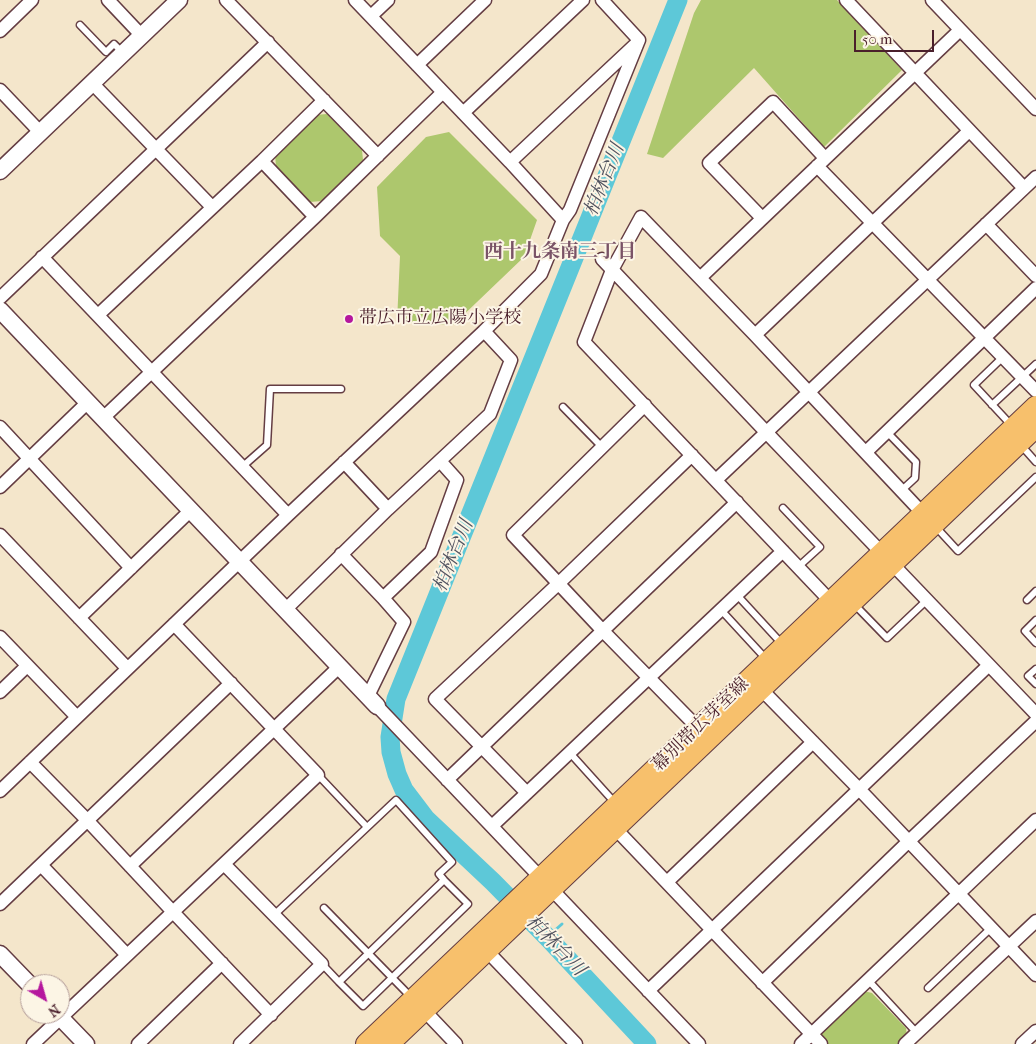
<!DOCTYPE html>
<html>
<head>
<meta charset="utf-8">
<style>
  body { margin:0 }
  #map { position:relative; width:1036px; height:1044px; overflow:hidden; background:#f4e6cb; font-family:"IM FELL French Canon",serif }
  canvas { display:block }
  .north { position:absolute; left:20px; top:974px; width:50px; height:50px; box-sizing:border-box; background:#fcf5e5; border:1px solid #b59f9b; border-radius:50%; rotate:142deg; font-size:14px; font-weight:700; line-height:20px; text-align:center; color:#4a1f2b }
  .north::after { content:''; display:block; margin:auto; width:18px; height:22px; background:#b5179e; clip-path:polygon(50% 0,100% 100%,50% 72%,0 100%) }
  .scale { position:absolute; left:854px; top:30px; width:80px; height:22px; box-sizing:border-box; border:2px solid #4a1f2b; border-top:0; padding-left:6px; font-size:15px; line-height:18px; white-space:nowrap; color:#4a1f2b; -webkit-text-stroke:4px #fcf5e5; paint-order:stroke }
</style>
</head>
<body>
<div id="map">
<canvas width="1036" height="1044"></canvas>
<div class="north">N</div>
<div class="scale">50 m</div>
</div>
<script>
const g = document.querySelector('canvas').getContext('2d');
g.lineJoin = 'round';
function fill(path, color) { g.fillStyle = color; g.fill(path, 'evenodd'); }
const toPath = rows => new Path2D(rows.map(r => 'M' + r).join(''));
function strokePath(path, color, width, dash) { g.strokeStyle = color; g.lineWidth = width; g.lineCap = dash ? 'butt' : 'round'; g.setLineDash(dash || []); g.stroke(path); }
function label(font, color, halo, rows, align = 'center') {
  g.font = font + ' "IM FELL French Canon","Noto Serif JP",serif'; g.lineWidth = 4; g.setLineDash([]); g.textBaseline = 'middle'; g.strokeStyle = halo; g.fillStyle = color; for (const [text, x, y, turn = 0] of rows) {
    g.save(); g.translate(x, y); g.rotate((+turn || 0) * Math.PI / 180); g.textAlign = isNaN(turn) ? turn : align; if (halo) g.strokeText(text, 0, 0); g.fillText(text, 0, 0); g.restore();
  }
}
fill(toPath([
  [701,0,837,0,902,70,824,147,754,68,663,158,647,154,694,13],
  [327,114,362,150,363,160,322,201,310,202,276,166,275,155,315,115],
  [449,132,537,220,524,257,453,325,397,322,400,256,380,236,377,187,426,137],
  [864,991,872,993,906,1028,907,1037,900,1044,826,1044,822,1039,821,1033]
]), '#adc76d');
strokePath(toPath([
  [549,939,553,932,562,924]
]), '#5dc8d8', 3);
strokePath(toPath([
  [647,1044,549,939,493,882,426,819,404,790,397,774,391,752,390,737,396,699,678,0]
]), '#5dc8d8', 19);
const service = toPath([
  [80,25,106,52,114,44,123,53],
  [1003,357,974,385,1012,426],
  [992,405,1036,364],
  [563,407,602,447],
  [887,432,916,462,915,478,902,490],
  [1020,444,1036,462],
  [242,467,267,445,270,389,341,389],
  [783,508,820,547,798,567],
  [935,526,958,551,1036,477],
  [737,595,783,645],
  [1027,600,1036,591],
  [854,604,887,638,927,600],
  [721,610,767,660],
  [1036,620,1025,631,1036,643],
  [1036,669,1028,676,1036,684],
  [570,753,616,804],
  [318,775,367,827],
  [324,908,411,997],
  [274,915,396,800,452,862,439,874,444,880],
  [322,964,339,982,363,1006,468,904,444,880,339,982],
  [868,980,917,1033],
  [928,988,991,928]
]);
const minor = toPath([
  [108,0,142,36],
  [226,0,378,156],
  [355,0,510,162,563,220],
  [602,0,639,40],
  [846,0,1024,188],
  [932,0,1036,109],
  [371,16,388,0],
  [0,31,32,0],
  [417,65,485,0],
  [92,83,212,207],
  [0,90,40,132],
  [463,113,583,0],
  [262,161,315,217],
  [510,162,636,44],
  [817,166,1036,391],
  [762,218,709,163,773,102,825,158],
  [986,224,1036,276],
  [42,257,288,515],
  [602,259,766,432,1036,714],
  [700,278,960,30],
  [0,298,268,42],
  [98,315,262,161,324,100],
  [755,335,969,131],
  [645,405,513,535,603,631,703,733],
  [103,418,315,217,443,92],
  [0,427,131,568],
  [866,452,1036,288],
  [344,462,388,509],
  [716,480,1036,177],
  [0,487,88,402],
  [0,535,127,668],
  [341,554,383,598,404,622,368,696],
  [383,598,431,552,457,480,440,461],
  [836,607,584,342,612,270,641,217,755,335,927,518],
  [285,610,388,509,490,414,511,360,484,331],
  [79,618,191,510],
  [0,637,77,717],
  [757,685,859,789,1036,975],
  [0,692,27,666],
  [377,706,699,1044],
  [30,762,87,820,173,912,271,1015],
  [447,780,737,502],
  [0,791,288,515,484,331,541,274,563,220,570,210,639,40],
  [527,793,435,699,558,584,692,455],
  [610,823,821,1044],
  [492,826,783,551],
  [224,864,322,964,240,1044],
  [41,865,127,955],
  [130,866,340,666],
  [667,882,813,742],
  [0,904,231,683],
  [487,951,576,1044],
  [762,983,909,841,1036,721],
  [648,991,989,665],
  [420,1006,456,1044],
  [33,1044,318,775,174,624],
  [138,1044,222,963],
  [801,1044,1036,820],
  [905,1044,1036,921],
  [1022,1044,1036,1031]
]);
const tertiary = toPath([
  [0,171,179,0],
  [0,310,377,706],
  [0,954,30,985],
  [57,1014,86,1044]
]);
const primary = toPath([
  [366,1044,1036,406],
  [389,1044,1036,427]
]);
strokePath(service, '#643d43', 9);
strokePath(minor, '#643d43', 15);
strokePath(tertiary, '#643d43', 19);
strokePath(primary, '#643d43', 22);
strokePath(service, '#fff', 6);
strokePath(minor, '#fff', 12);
strokePath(tertiary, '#fff', 16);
strokePath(primary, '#f7c06c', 20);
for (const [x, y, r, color] of [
  [349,319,5,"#b5179e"]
]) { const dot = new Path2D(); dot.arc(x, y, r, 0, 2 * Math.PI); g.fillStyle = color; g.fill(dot); strokePath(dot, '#fcf5e5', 2); }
label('18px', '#4a1f2b', '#fcf5e5', [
  ["帯広市立広陽小学校",359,319]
], 'left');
label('18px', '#4a1f2b', '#fcf5e5', [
  ["幕別帯広芽室線",701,725,-44]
]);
label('italic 19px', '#50525f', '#fcf5e5', [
  ["柏林台川",605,180,-68],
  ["柏林台川",454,556,-68],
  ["柏林台川",555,946,46]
]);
label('bold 19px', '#7a5367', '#fcf5e5', [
  ["西十九条南三丁目",560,252]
]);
</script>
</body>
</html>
